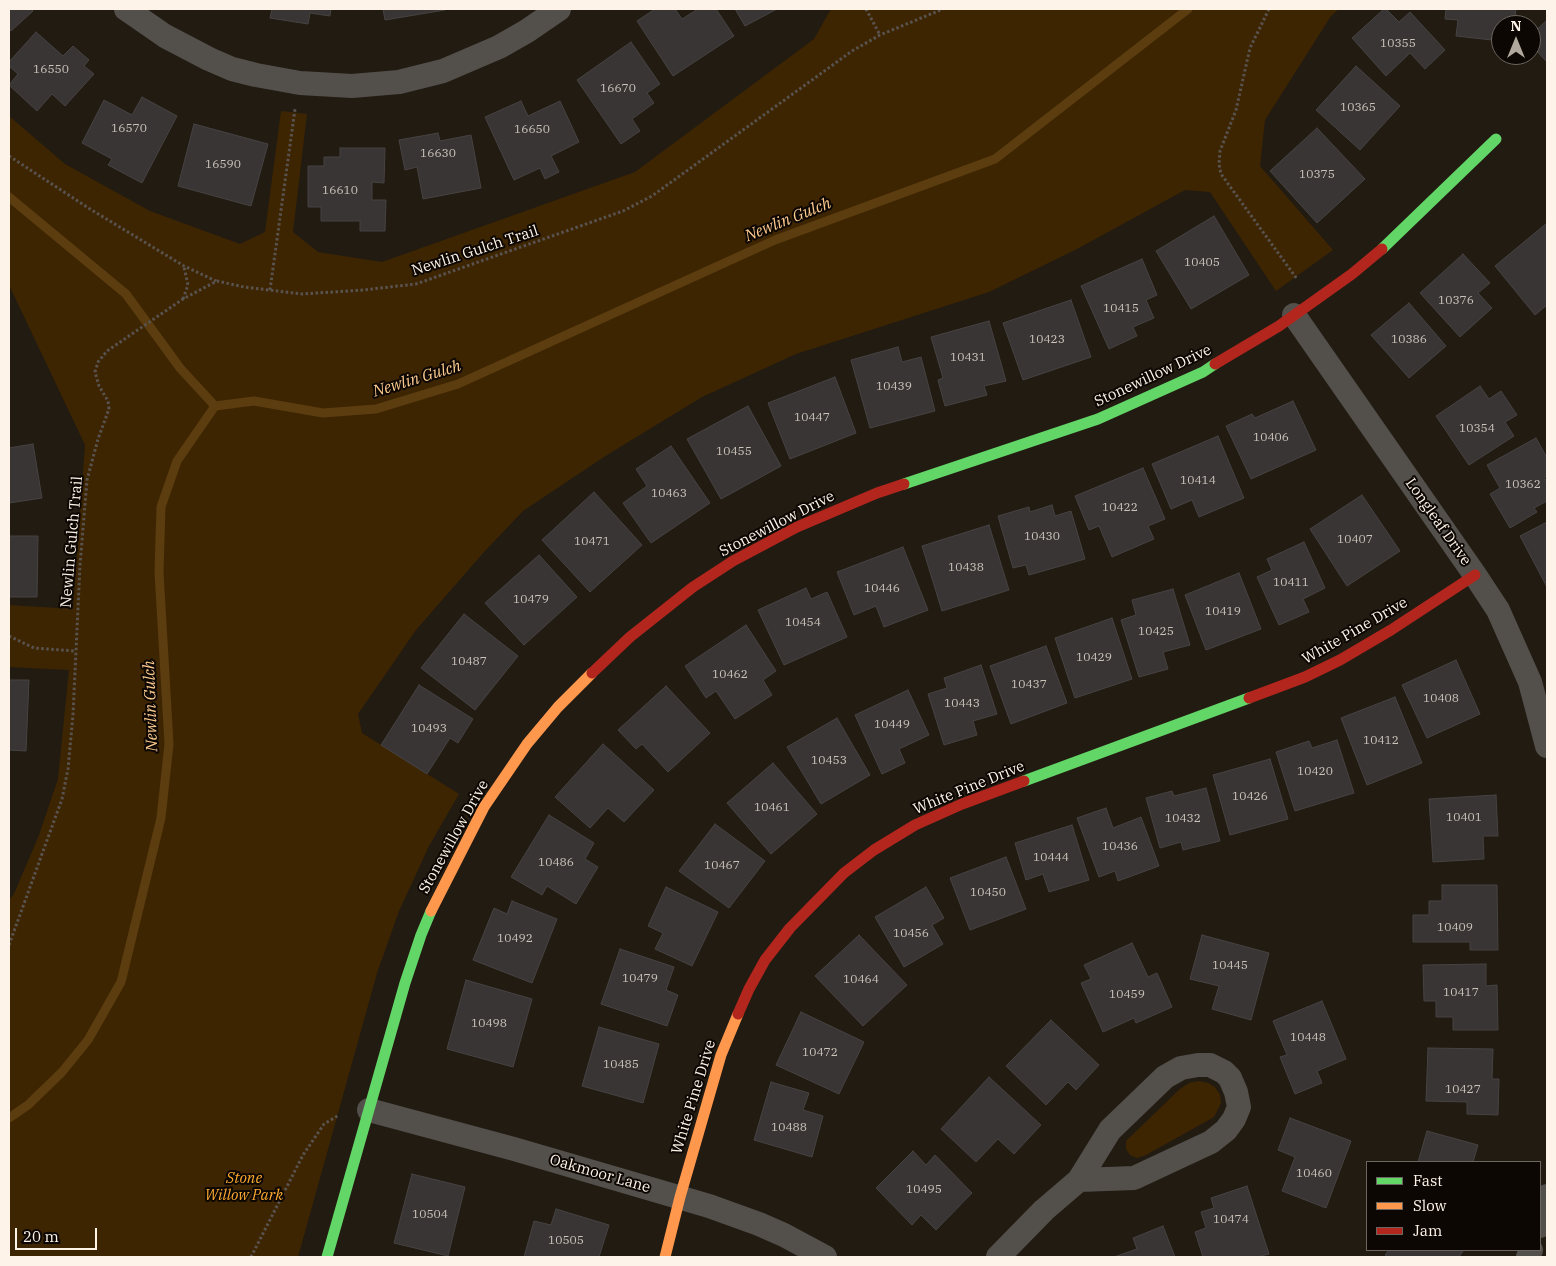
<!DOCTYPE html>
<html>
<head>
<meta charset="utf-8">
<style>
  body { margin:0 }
  #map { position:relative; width:1556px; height:1266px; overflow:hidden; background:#221b12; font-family:"IBM Plex Serif",serif }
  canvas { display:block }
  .frame { position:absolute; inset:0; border:10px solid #fdf3e8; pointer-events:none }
  .legend { position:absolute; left:1366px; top:1161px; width:175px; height:90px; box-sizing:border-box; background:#0d0703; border:1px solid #6d655f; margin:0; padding:6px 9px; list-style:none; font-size:15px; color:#fdf3e8 }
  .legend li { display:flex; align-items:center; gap:10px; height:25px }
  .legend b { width:25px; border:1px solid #6d655f }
  .north { position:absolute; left:1491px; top:15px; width:50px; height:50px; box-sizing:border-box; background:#0d0703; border:1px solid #6d655f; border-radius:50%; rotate:0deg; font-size:14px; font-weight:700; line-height:20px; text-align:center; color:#fdf3e8 }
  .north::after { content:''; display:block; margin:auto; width:18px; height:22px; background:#b0a79d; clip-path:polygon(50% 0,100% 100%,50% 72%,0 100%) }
  .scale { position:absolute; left:15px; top:1228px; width:82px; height:22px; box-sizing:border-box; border:2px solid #fdf3e8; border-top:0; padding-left:6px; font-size:15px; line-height:18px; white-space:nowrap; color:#fdf3e8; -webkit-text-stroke:4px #0d0703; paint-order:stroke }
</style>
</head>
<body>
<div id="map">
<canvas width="1556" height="1266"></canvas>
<div class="frame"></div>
<ul class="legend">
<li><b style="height:6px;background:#63d668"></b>Fast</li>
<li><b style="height:6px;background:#ff974d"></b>Slow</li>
<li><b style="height:6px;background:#b3261e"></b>Jam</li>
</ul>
<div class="north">N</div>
<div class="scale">20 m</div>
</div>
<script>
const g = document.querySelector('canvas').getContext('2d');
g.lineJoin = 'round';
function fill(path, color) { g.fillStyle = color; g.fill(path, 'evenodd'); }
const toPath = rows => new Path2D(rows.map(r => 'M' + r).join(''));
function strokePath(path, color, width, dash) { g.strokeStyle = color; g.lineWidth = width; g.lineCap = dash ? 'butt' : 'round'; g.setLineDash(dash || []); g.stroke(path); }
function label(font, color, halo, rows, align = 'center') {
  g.font = font + ' "IBM Plex Serif",serif'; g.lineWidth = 4; g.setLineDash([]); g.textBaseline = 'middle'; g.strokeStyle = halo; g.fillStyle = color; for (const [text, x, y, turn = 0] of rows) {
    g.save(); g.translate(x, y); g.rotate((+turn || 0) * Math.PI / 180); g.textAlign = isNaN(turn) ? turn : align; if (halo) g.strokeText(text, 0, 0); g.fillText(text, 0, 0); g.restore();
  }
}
fill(toPath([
  [831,9,1339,9,1331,16,1265,120,1260,166,1333,250,1276,291,1210,192,1185,190,1077,249,989,292,796,354,702,397,607,455,523,511,484,552,416,630,358,714,362,733,459,794,429,846,399,911,377,973,298,1257,9,1257,9,900,14,894,39,835,58,779,69,670,9,667,9,605,73,609,85,445,9,285,9,116,65,164,150,211,240,244,265,232,281,111,307,114,293,232,318,252,382,262,635,172,814,39],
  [1199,1081,1208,1083,1215,1087,1220,1095,1221,1103,1214,1117,1146,1155,1137,1158,1130,1155,1126,1149,1126,1141,1180,1089,1189,1083]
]), '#3e2502');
strokePath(toPath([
  [9,197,126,294,180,368,215,406],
  [9,1118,28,1105,62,1072,88,1040,121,982,161,818,169,744,159,572,161,507,177,461,215,406,254,401,323,413,376,409,458,384,775,240,995,159,1188,9]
]), '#5b3d0f', 9);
const building = toPath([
  [9,9,31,9,33,11,11,31,9,29,9,9],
  [272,9,331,9,330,16,310,13,308,24,270,18,272,9],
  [383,9,445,9,445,10,385,20,383,9],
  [655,9,675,9,682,19,698,9,716,9,734,36,673,76,637,21,655,9],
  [735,9,777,9,745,26,735,9],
  [1384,9,1386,9,1399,22,1410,12,1445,50,1425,69,1410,53,1386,76,1352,38,1384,9],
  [1446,9,1516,9,1514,25,1501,25,1501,41,1456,36,1458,20,1445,19,1446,9],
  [1547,20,1547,62,1531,45,1531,35,1547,20],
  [36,32,63,56,73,46,89,60,84,66,94,74,65,106,52,94,37,111,9,85,18,74,9,66,9,62,36,32],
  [631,42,660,84,647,93,654,103,632,119,640,131,621,144,577,80,631,42],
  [1356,66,1400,106,1360,150,1316,110,1356,66],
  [142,97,177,116,142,183,108,165,112,159,82,143,104,100,132,115,142,97],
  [521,101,528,116,560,101,579,142,551,156,559,172,545,179,540,168,514,180,485,117,521,101],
  [194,124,268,144,251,206,178,186,194,124],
  [1317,128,1365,179,1317,223,1270,171,1317,128],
  [438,133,440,141,471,135,481,188,423,199,417,167,405,170,399,140,438,133],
  [340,148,385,148,384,183,372,182,372,200,386,200,385,231,360,231,360,221,321,221,321,207,308,207,308,166,324,166,324,157,340,157,340,148],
  [1214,216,1249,275,1191,309,1156,251,1214,216],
  [1547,223,1547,305,1535,315,1495,266,1547,223],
  [1463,254,1490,283,1478,293,1492,308,1460,337,1420,293,1463,254],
  [1142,259,1157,295,1146,300,1154,318,1133,327,1137,336,1109,349,1081,286,1142,259],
  [1071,300,1091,357,1023,380,1003,323,1071,300],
  [1409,303,1446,346,1409,378,1371,335,1409,303],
  [989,321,1006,381,984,386,987,395,945,406,938,380,943,378,931,337,989,321],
  [898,347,902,362,921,357,935,411,870,428,851,360,898,347],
  [835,377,856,433,790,459,768,403,835,377],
  [1480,386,1489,399,1501,391,1517,415,1505,422,1514,436,1469,465,1436,416,1480,386],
  [1293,401,1316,450,1251,479,1226,426,1252,414,1255,418,1293,401],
  [748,406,781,466,721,499,687,439,748,406],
  [1218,436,1244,498,1199,517,1192,500,1171,509,1152,464,1218,436],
  [1536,438,1547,458,1547,476,1544,477,1547,483,1547,501,1534,508,1537,512,1510,528,1490,494,1500,488,1487,465,1536,438],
  [33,444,42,498,9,503,9,448,33,444],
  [671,446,710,503,651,543,623,503,647,486,636,469,671,446],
  [1143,468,1165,519,1148,526,1154,539,1112,557,1099,526,1089,530,1075,496,1143,468],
  [594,492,642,545,590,592,542,540,594,492],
  [1362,495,1400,551,1347,586,1310,529,1362,495],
  [1052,505,1055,516,1071,511,1085,559,1029,575,1026,565,1013,568,998,516,1029,507,1030,512,1052,505],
  [1547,522,1547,587,1520,536,1547,522],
  [989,525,1009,590,942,611,922,546,989,525],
  [9,536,38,536,37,597,9,597,9,536],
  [1304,542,1325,588,1303,599,1309,612,1279,625,1257,577,1272,570,1267,559,1304,542],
  [903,547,928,610,884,627,876,606,854,615,837,572,903,547],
  [539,555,577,597,524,645,485,603,539,555],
  [1239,573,1261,629,1206,650,1185,595,1239,573],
  [806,588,811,599,827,592,847,637,784,665,758,610,806,588],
  [1173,589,1190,645,1163,652,1168,669,1139,677,1121,620,1136,615,1132,600,1173,589],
  [464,614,518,656,475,710,421,668,464,614],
  [1112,618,1132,679,1075,698,1055,638,1112,618],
  [746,625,776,671,763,680,772,695,735,719,716,691,706,698,685,666,746,625],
  [1046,646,1067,703,1011,724,990,666,1046,646],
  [1456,660,1480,714,1427,738,1402,685,1456,660],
  [981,665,997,714,973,721,977,735,944,745,928,694,947,688,944,678,981,665],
  [9,680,29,680,26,751,9,750,9,680],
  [419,685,473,719,458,743,450,738,427,774,381,745,419,685],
  [666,686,710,733,668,772,642,744,636,749,618,730,666,686],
  [908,690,929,735,899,749,905,763,882,774,855,715,908,690],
  [1395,697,1422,763,1367,785,1341,718,1395,697],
  [837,718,870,775,821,804,787,747,837,718],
  [1337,740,1354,793,1295,811,1276,752,1309,741,1312,748,1337,740],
  [603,744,654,790,624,822,608,808,590,828,555,797,603,744],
  [1270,759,1288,819,1230,835,1213,775,1270,759],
  [773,763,817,814,771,854,727,803,773,763],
  [1206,788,1220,841,1183,850,1181,842,1160,848,1146,798,1172,791,1174,796,1206,788],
  [1496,795,1498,836,1483,836,1484,859,1433,862,1429,799,1496,795],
  [1106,808,1113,828,1141,817,1159,866,1118,881,1115,871,1099,877,1077,818,1106,808],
  [549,815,594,843,585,859,598,867,576,904,547,886,542,895,511,877,549,815],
  [715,824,765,861,729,908,679,871,715,824],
  [1072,825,1089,880,1049,892,1043,874,1026,880,1015,843,1072,825],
  [1006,857,1026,909,970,930,950,878,1006,857],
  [1442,885,1497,885,1498,950,1470,950,1470,942,1413,942,1413,915,1429,915,1429,901,1442,901,1442,885],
  [666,887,718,912,692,966,655,949,663,933,648,926,666,887],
  [926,887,944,918,932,925,943,944,904,967,875,917,926,887],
  [512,901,557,919,532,983,473,960,494,908,507,914,512,901],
  [859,935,907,985,863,1026,815,976,859,935],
  [1202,935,1269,953,1251,1020,1212,1009,1219,986,1190,979,1202,935],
  [1132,943,1148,977,1157,973,1172,1007,1136,1023,1134,1018,1103,1032,1081,983,1091,979,1084,965,1132,943],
  [620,949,674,967,666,990,678,995,667,1026,601,1004,620,949],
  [1486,964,1486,986,1497,985,1498,1030,1453,1030,1453,1017,1436,1017,1436,1001,1424,1001,1423,965,1486,964],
  [466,980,532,999,513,1067,447,1049,466,980],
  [1322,1001,1346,1059,1317,1071,1322,1083,1295,1094,1280,1057,1287,1055,1273,1021,1322,1001],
  [801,1012,864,1042,839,1094,776,1065,801,1012],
  [1051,1020,1099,1065,1076,1090,1068,1082,1046,1105,1006,1066,1051,1020],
  [599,1027,659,1044,643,1103,582,1086,599,1027],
  [1428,1048,1493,1049,1492,1079,1499,1079,1498,1115,1467,1114,1467,1102,1426,1101,1428,1048],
  [989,1077,1041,1125,1014,1154,998,1139,976,1162,941,1129,989,1077],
  [771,1082,809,1093,803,1110,823,1116,812,1157,754,1140,771,1082],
  [1290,1118,1351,1141,1326,1208,1282,1191,1295,1157,1278,1150,1290,1118],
  [1427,1131,1478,1145,1473,1162,1418,1162,1427,1131],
  [913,1151,926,1165,935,1155,972,1193,936,1230,921,1215,912,1225,876,1188,913,1151],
  [412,1174,465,1187,448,1256,394,1243,412,1174],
  [1247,1186,1269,1254,1257,1257,1203,1257,1195,1232,1206,1228,1201,1212,1214,1208,1211,1198,1247,1186],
  [556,1209,609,1225,599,1257,524,1257,534,1221,551,1225,556,1209],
  [1163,1226,1175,1257,1114,1257,1137,1249,1133,1238,1163,1226],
  [1389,1250,1460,1250,1463,1251,1459,1257,1388,1257,1385,1255,1389,1250]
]);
fill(building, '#383534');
strokePath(building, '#464343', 1);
strokePath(toPath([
  [866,9,880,35],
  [1269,9,1250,48,1236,110,1220,151,1219,164,1221,174,1297,279],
  [9,156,90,209,184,266,216,281],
  [270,290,295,109],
  [183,299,188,285,184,267],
  [9,636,34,648,75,651],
  [9,945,62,799,68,769,73,715,80,565,87,480,98,439,109,409,108,401,99,386,95,372,98,362,107,351,183,299,217,281,244,287,302,294,363,290,416,284,623,211,652,196,852,51,880,35,943,9],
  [251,1257,303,1155,324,1124,339,1115]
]), '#595350', 3, [2.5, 2.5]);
strokePath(toPath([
  [126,9,165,36,209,59,232,69,256,75,300,83,352,86,399,82,443,71,499,47,527,31,559,9],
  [1294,315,1475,575,1498,610,1530,682,1547,746],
  [369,1110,514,1149,709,1206,759,1224,784,1235,825,1257],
  [1540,1226,1547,1196],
  [998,1257,1044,1210,1079,1180,1110,1130,1165,1077,1181,1068,1198,1065,1210,1065,1224,1072,1230,1078,1236,1092,1239,1107,1234,1119,1226,1130,1211,1142,1134,1178,1079,1180],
  [1528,1257,1531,1250]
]), '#53504c', 24);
strokePath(toPath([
  [1382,249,1496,139],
  [904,484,1098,419,1203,372,1215,364],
  [1024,781,1249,698],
  [327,1257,405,983,421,935,431,911]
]), '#63d668', 11);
strokePath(toPath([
  [431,911,484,807,527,744,558,707,592,673],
  [665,1257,680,1197,721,1055,738,1014]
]), '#ff974d', 11);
strokePath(toPath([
  [1215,364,1279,326,1352,274,1382,249],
  [592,673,630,637,693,587,733,561,797,527,877,493,904,484],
  [1249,698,1305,677,1340,660,1391,630,1475,575],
  [738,1014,749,989,765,960,790,928,844,873,874,850,915,825,962,804,1024,781]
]), '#b3261e', 11);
label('12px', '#ccc4bb', null, [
  ["10355",1398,44],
  ["16550",51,70],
  ["16670",618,89],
  ["10365",1358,108],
  ["16570",129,129],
  ["16650",532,130],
  ["16630",438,154],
  ["16590",223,165],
  ["10375",1317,175],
  ["16610",340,191],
  ["10405",1202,263],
  ["10376",1456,301],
  ["10415",1121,309],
  ["10423",1047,340],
  ["10386",1409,340],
  ["10431",968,358],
  ["10439",894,387],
  ["10447",812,418],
  ["10354",1477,429],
  ["10406",1271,438],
  ["10455",734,452],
  ["10414",1198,481],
  ["10362",1523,485],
  ["10463",669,494],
  ["10422",1120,508],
  ["10430",1042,537],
  ["10407",1355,540],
  ["10471",592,542],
  ["10438",966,568],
  ["10411",1291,583],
  ["10446",882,589],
  ["10479",531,600],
  ["10419",1223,612],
  ["10454",803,623],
  ["10425",1156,632],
  ["10429",1094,658],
  ["10487",469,662],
  ["10462",730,675],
  ["10437",1029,685],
  ["10408",1441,699],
  ["10443",962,704],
  ["10449",892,725],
  ["10493",429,729],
  ["10412",1381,741],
  ["10453",829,761],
  ["10420",1315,772],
  ["10426",1250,797],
  ["10461",772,808],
  ["10401",1464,818],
  ["10432",1183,819],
  ["10436",1120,847],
  ["10444",1051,858],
  ["10486",556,863],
  ["10467",722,866],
  ["10450",988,893],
  ["10409",1455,928],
  ["10456",911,934],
  ["10492",515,939],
  ["10445",1230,966],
  ["10479",640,979],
  ["10464",861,980],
  ["10417",1461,993],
  ["10459",1127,995],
  ["10498",489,1024],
  ["10448",1308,1038],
  ["10472",820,1053],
  ["10485",621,1065],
  ["10427",1463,1090],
  ["10488",789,1128],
  ["10460",1314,1174],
  ["10495",924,1190],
  ["10504",430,1215],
  ["10474",1231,1220],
  ["10505",566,1241]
]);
label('15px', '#fdf3e8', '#0d0703', [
  ["Newlin Gulch Trail",475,251,-18],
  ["Stonewillow Drive",1153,376,-25],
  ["Longleaf Drive",1438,522,55],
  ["Stonewillow Drive",777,524,-27],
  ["Newlin Gulch Trail",72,542,-85],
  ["White Pine Drive",1355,631,-30],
  ["White Pine Drive",969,788,-22],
  ["Stonewillow Drive",454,837,-61],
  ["White Pine Drive",694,1097,-73],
  ["Oakmoor Lane",600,1174,16]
]);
label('italic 15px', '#fcaa2f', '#0d0703', [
  ["Stone",244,1179],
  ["Willow Park",244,1196]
]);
label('italic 16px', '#fdcb8f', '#0d0703', [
  ["Newlin Gulch",788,220,-22],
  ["Newlin Gulch",417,379,-17],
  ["Newlin Gulch",151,706,-92]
]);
</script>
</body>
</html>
